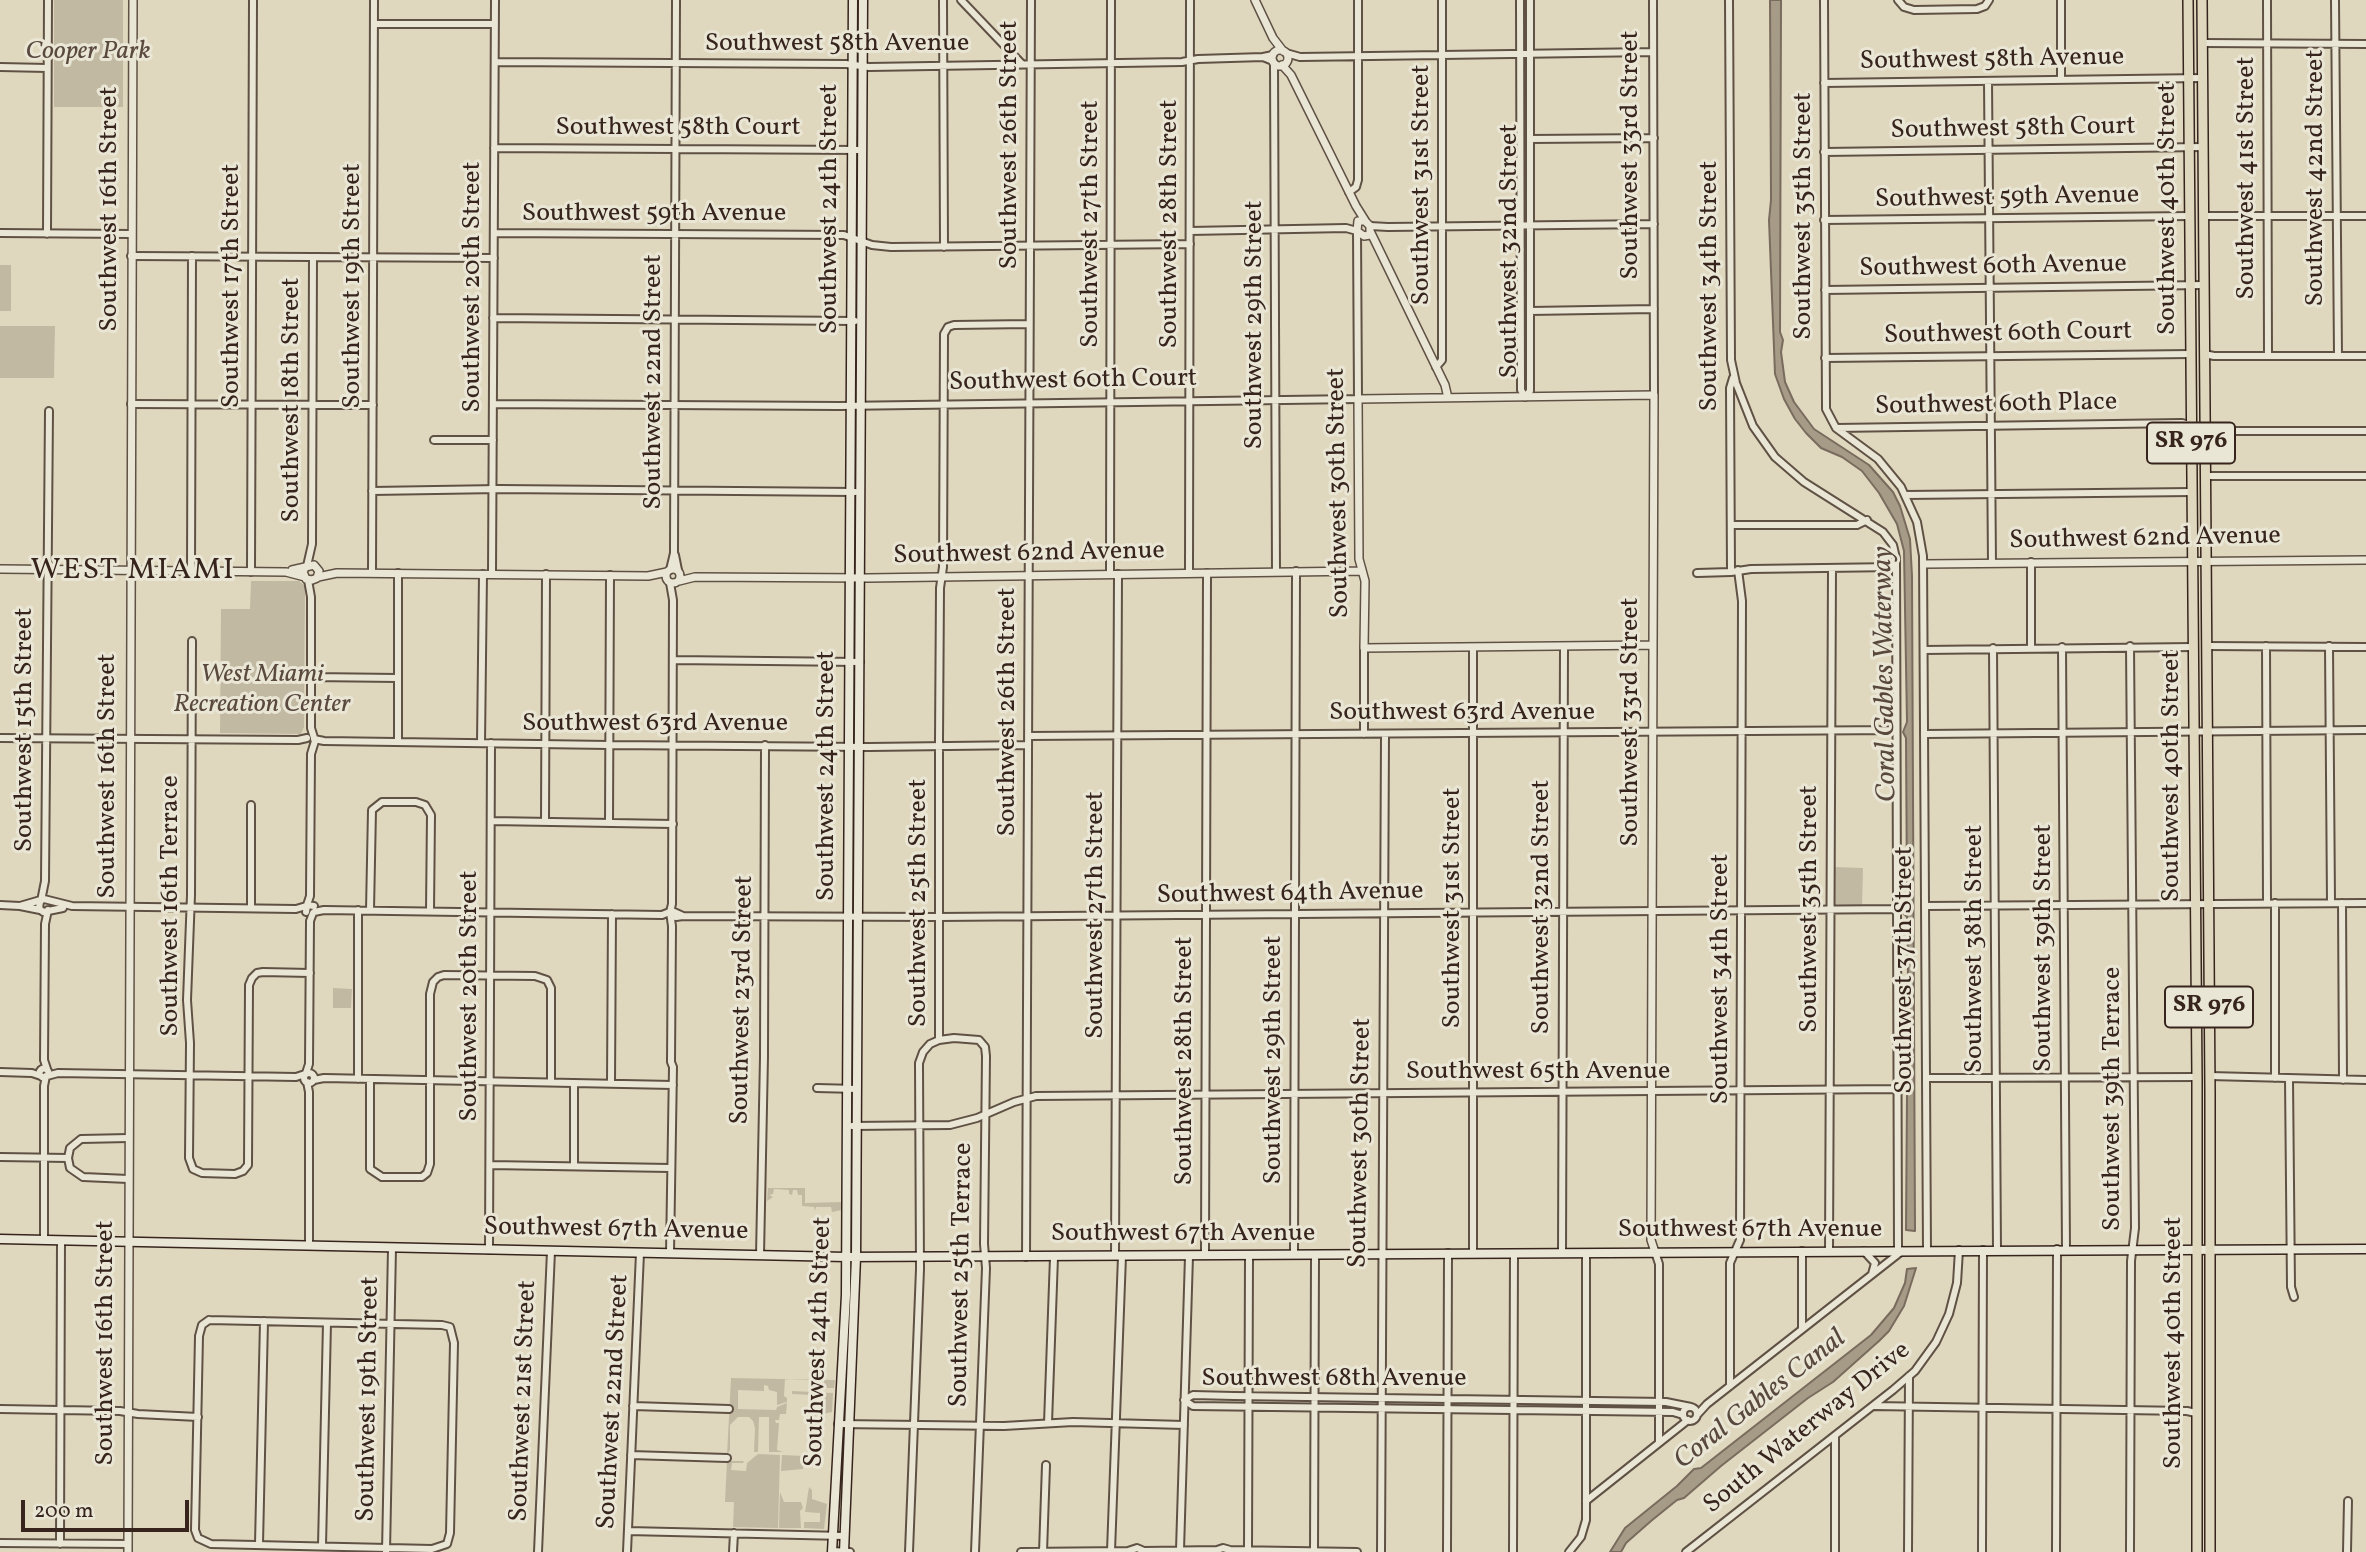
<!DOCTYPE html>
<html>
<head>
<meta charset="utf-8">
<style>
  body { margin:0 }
  #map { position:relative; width:2366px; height:1552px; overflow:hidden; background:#dfd8be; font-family:Vollkorn,serif }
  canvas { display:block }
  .scale { position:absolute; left:21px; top:1500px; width:168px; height:32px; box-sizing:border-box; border:4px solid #36241d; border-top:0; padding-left:9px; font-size:21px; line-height:24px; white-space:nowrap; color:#36241d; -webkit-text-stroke:5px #eae6d5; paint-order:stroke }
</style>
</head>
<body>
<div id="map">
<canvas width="2366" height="1552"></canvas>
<div class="scale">200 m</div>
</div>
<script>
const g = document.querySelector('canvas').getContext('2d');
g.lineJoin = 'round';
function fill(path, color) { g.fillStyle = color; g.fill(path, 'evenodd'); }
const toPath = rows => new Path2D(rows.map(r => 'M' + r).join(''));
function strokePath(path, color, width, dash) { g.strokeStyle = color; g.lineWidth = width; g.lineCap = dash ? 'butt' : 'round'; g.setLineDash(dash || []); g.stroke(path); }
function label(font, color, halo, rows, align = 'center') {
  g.font = font + ' Vollkorn,serif'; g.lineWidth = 6; g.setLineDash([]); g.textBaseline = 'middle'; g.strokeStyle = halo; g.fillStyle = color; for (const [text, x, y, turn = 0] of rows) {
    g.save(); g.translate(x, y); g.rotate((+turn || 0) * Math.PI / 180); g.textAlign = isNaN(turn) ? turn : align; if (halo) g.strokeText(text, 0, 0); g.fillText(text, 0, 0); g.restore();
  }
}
fill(toPath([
  [54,0,123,0,123,107,54,107],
  [0,265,11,265,11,311,0,311],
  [0,326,55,326,54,378,0,378],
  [251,581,299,581,305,586,304,727,301,734,220,733,221,609,250,609],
  [1834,867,1863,868,1862,906,1835,905],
  [333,988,352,989,351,1008,333,1008],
  [768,1188,805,1188,805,1203,842,1202,842,1210,832,1212,831,1207,816,1207,815,1211,814,1207,802,1206,802,1195,798,1195,797,1190,793,1190,792,1195,789,1194,789,1190,774,1189,773,1194,769,1195,773,1197,767,1201],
  [731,1378,835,1380,834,1388,825,1388,824,1381,785,1379,784,1396,787,1398,787,1402,777,1405,777,1392,769,1390,768,1386,764,1385,764,1391,738,1390,738,1409,776,1410,777,1407,787,1403,786,1414,780,1414,779,1420,775,1420,776,1423,779,1423,777,1450,783,1452,769,1452,769,1417,759,1417,758,1452,754,1452,755,1428,753,1421,749,1417,738,1417,730,1425,730,1450,727,1455],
  [792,1391,833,1393,832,1412,811,1417,812,1395,792,1394],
  [758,1454,780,1455,778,1528,733,1527,734,1502,725,1502,727,1461,744,1461,743,1463,732,1463,731,1470,746,1471,747,1463],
  [782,1455,805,1456,803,1469,781,1471],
  [809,1487,812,1490,812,1499,827,1504,824,1529,804,1528,804,1522,820,1522,820,1513,805,1512],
  [780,1492,784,1502,801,1502,803,1508,800,1511,801,1528,779,1528]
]), '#c2b9a3');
const water = toPath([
  [1770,0,1781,0,1780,332,1783,340,1781,352,1785,382,1794,402,1814,429,1869,465,1893,492,1900,506,1910,539,1912,576,1915,1231,1906,1230,1908,956,1907,917,1903,913,1903,902,1907,896,1906,738,1903,732,1907,722,1904,551,1897,524,1879,493,1862,471,1842,457,1821,448,1806,433,1795,419,1784,399,1775,374,1769,220,1771,200,1770,0],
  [1916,1268,1904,1306,1889,1331,1879,1341,1833,1382,1808,1398,1721,1466,1684,1498,1677,1500,1651,1521,1626,1543,1621,1552,1610,1552,1625,1528,1677,1486,1694,1469,1701,1468,1871,1335,1894,1308,1905,1283,1907,1269,1916,1268]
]);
fill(water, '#a69b87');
strokePath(water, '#796b5d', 2);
const minor = toPath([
  [943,0,944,247],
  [961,0,1022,64],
  [1520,0,1521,390,1525,397],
  [1653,0,1654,395],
  [1729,0,1731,360,1736,383,1753,426,1775,457,1804,482,1883,532,1893,545,1896,558,1898,1251],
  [1824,0,1826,409,1836,428,1878,459,1901,487,1917,522,1923,556,1927,1250],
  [1898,0,1904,7,1914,10,1977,9,1985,6,1989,0],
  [2061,0,2061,80],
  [2267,0,2268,356],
  [2335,0,2338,356],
  [374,24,495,24],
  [2202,43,2366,44],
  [1286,53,1300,57,1653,52],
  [1273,61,1263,57,1273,55],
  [495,62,846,64,869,67,1182,62,1198,59,1263,57],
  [1274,63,1276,572],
  [0,67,47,68],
  [1988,81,1992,563],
  [1824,83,2203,78],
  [1530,139,1654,138],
  [494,148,862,150],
  [1824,152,2203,147],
  [1349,192,1356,187,1358,180,1358,0],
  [2203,216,2366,216],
  [1824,220,2190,216],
  [1370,226,1388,227,1654,224],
  [1190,231,1346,228,1357,231],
  [0,233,131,234],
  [494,233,844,235,872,245,891,247,1190,244],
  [47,234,48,0],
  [131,256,494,258],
  [1825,290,2204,285],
  [1530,311,1654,309],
  [493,318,855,321],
  [2204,354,2214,356,2366,356],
  [1825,358,2191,354],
  [1436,367,1442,360,1442,0],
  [1525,397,1530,391,1530,0],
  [131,404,373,405],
  [493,404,839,406,1358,399,1357,231],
  [1836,428,2182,423,2211,431,2366,431],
  [434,440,493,440],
  [2205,476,2366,476],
  [372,491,499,489,855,492],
  [1905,495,2192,492],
  [1731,525,1857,525,1867,520],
  [675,555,678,570],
  [2031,562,2031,647],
  [307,566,312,544,313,257],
  [670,570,674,553,676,0],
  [191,571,192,256],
  [251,572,253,0],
  [1731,572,1730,388,1733,378],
  [372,573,374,0],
  [1189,573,1190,0],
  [1697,573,1731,572,1751,569,1896,567],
  [492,574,495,0],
  [1110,574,1111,0],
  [192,641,191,895,187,1000,190,1043,189,1158,193,1169,202,1173,235,1174,243,1171,248,1165,249,985,252,978,257,973,263,972,310,973],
  [2207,646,2366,647],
  [2266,646,2267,903],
  [2329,646,2331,903],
  [2062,647,2066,1249],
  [1993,648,1997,1250],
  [1924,650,2193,647],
  [673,660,860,662],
  [311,677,398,678],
  [1364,734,1364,648],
  [1925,734,2366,730],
  [1028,736,1896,730],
  [0,738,298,740,307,738],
  [314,739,324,741,609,745,869,747,1028,745],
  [398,742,398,573],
  [481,743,483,574],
  [251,805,251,908],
  [491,821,673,824],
  [545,822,546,574],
  [609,823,610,575],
  [41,901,45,881,49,411],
  [40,902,39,908,43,912,63,908],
  [2275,903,2275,1078],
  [2342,903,2343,1080],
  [0,905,20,906,40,910],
  [307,905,310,896,311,754,315,741,311,728,311,597,308,580],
  [20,906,44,899,72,906,296,909,306,906],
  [1925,906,2366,903],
  [370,910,372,810,382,802,416,802,425,805,431,815,430,911],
  [306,912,307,905,314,906],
  [314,912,324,910,662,915,672,911,683,916],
  [670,912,672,904,673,600,670,583],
  [676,917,683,916,938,917,1897,909],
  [939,1040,939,741,940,588,943,567,944,334,948,327,954,325,1029,324],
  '39.5 1073a4.5 4.5 0 1 1 9 0a4.5 4.5 0 1 1-9 0Z',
  [47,1069,44,1060,45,924,48,910],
  [0,1072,32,1073,41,1076],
  '304 1078a5 5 0 1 1 10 0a5 5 0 1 1-10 0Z',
  [306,1073,309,1064,310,921,313,913],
  [47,1076,58,1073,296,1077,305,1074],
  [2210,1076,2366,1080],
  [1926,1078,2197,1077],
  [358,1079,358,910],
  [370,1079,370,1169,382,1177,422,1177,427,1173,430,1164,430,994,433,982,438,977,444,975,535,976,547,980,551,988,551,1082],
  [2289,1079,2291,1287,2294,1297],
  [314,1080,324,1078,673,1085],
  [307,1082,309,1092,309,1246],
  [611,1083,612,914],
  [817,1088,857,1089],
  [852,1126,950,1125,977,1118,1014,1102,1036,1096,1898,1089],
  [0,1157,68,1158],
  [490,1165,670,1168],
  [574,1166,574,1083],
  [128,1179,83,1177,70,1168,68,1158,70,1148,81,1139,129,1138],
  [44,1240,44,1086,46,1076],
  [489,1250,491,743],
  [1802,1251,1802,1328],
  [1829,1251,1832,568],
  [1864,1251,1875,1263,1872,1274],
  [1655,1252,1659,1264,1659,1442],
  [670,1253,673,1067,671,1062,672,926,670,912],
  [1473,1253,1473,647],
  [1562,1253,1564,646],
  [760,1255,764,1057,765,745],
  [1205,1255,1207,573],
  [1294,1255,1296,571],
  [1115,1256,1118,574],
  [1026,1257,1031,0],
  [209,1320,442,1325,450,1327,454,1343,450,1533,447,1544,432,1549,211,1544,198,1538,195,1530,199,1336,202,1325,209,1320],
  [1730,1386,1730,1263,1740,1240,1742,601,1738,570],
  [633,1406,729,1409],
  [1874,1406,2187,1411,2196,1413],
  '1683 1414a7 7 0 1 1 14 0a7 7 0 1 1-14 0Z',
  [0,1409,120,1411,138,1414,198,1417],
  [1683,1415,1673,1412,1193,1406,1184,1400,1193,1395,1234,1396,1666,1402,1691,1407],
  [1697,1415,1707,1404,1902,1251],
  [1048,1423,1054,1257],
  [838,1424,1004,1426,1073,1422,1184,1425],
  [631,1455,727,1458],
  [1586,1501,1688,1420],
  [628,1531,844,1536],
  [0,1543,128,1544],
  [60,1544,61,1240],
  [259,1544,264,1321],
  [322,1546,327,1323],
  [1180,1550,1189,1256],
  [832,1551,850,1552],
  [1111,1551,1122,1256],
  [1248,1551,1249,1255],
  [386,1552,392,1248],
  [538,1552,551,1251],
  [627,1552,640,1253],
  [733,1552,734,1533],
  [909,1552,920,1269,919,1063,923,1052,930,1044,939,1040,954,1038,979,1040,985,1047,986,1056,984,1244,986,1268,975,1552],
  [1021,1552,1128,1551,1137,1548,1144,1551,1217,1550,1223,1548,1230,1550,1357,1552],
  [1043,1552,1046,1465],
  [1314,1552,1315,1255],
  [1381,1552,1385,734],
  [1447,1552,1448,1253],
  [1513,1552,1514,1253],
  [1569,1552,1581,1537,1586,1520,1586,1253],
  [1686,1552,1893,1390,1915,1371,1936,1342,1949,1314,1957,1283,1959,1250],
  [1835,1552,1835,1436],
  [1908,1552,1909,1376],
  [1982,1552,1983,1250],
  [2056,1552,2057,1249],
  [2130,1552,2131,1261,2135,1228,2130,646],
  [2347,1552,2348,1501]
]);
const tertiary = toPath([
  [1255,0,1273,38,1283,51],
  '1272 58a8 8 0 1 1 16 0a8 8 0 1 1-16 0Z',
  [1282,65,1291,75,1356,206,1366,222],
  [1358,221,1365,221,1370,226,1370,235,1364,236,1357,231,1358,221],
  [1371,233,1445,385,1448,398],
  [1924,564,2366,560],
  '666 576a7 7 0 1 1 14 0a7 7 0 1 1-14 0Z',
  [0,569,286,572,305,577],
  [292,570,314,565,319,571,317,578,312,580,306,579,303,572,305,568],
  [318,577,337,573,648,576,667,572],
  [679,581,695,577,868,578,1362,571],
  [1653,645,1364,648,1365,581,1359,559,1358,399,1654,395,1653,645,1651,1240,1655,1252],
  [128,1552,133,0]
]);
const secondary = toPath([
  [0,1239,846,1257,2366,1249],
  [832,1552,846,1295,853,0],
  [844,1552,856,1257,863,0]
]);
const primary = toPath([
  [2188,0,2197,1077,2197,1552],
  [2202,0,2210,1092,2210,1552]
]);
strokePath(minor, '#605145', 10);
strokePath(tertiary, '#605145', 10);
strokePath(secondary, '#36241d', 11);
strokePath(primary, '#36241d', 12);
strokePath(minor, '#eae6d5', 6);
strokePath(tertiary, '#eae6d5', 7);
strokePath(secondary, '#eae6d5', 8);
strokePath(primary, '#dfd8be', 9);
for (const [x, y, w] of [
  [2191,443,88],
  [2209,1007,88]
]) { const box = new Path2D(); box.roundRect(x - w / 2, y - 20.5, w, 41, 5); g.fillStyle = '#eae6d5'; g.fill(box); strokePath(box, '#36241d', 2); }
label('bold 24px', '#36241d', null, [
  ["SR 976",2191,443],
  ["SR 976",2209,1007]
]);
label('26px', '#36241d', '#eae6d5', [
  ["Southwest 58th Avenue",837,45],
  ["Southwest 58th Avenue",1992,61,-1],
  ["Southwest 58th Court",678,129],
  ["Southwest 58th Court",2013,130,-1],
  ["Southwest 26th Street",1011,145,-90],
  ["Southwest 33rd Street",1632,155,-90],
  ["Southwest 41st Street",2248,178,-90],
  ["Southwest 42nd Street",2317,178,-90],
  ["Southwest 31st Street",1423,185,-90],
  ["Southwest 59th Avenue",2007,199,-1],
  ["Southwest 16th Street",111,209,-90],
  ["Southwest 24th Street",831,209,-90],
  ["Southwest 40th Street",2169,209,-90],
  ["Southwest 59th Avenue",654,215],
  ["Southwest 35th Street",1805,216,-90],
  ["Southwest 27th Street",1092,224,-90],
  ["Southwest 28th Street",1171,224,-90],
  ["Southwest 32nd Street",1511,251,-90],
  ["Southwest 60th Avenue",1993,268,-1],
  ["Southwest 17th Street",233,286,-90],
  ["Southwest 19th Street",354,286,-90],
  ["Southwest 34th Street",1711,286,-90],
  ["Southwest 20th Street",474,287,-90],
  ["Southwest 29th Street",1256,325,-90],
  ["Southwest 60th Court",2008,335,-1],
  ["Southwest 22nd Street",655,382,-90],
  ["Southwest 60th Court",1073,382,-1],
  ["Southwest 18th Street",293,400,-90],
  ["Southwest 60th Place",1996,406,-1],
  ["Southwest 30th Street",1340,493,-91],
  ["Southwest 62nd Avenue",2145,540,-1],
  ["Southwest 62nd Avenue",1029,555,-1],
  ["Southwest 26th Street",1009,712,-90],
  ["Southwest 63rd Avenue",1462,714],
  ["Southwest 33rd Street",1632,722,-90],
  ["Southwest 63rd Avenue",655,725],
  ["Southwest 15th Street",26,730,-90],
  ["Southwest 16th Street",109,776,-90],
  ["Southwest 24th Street",828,776,-90],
  ["Southwest 40th Street",2173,776,-90],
  ["Southwest 64th Avenue",1290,895,-1],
  ["Southwest 25th Street",920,903,-90],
  ["Southwest 16th Terrace",172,906,-90],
  ["Southwest 32nd Street",1543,907,-90],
  ["Southwest 31st Street",1454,908,-90],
  ["Southwest 35th Street",1811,909,-90],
  ["Southwest 27th Street",1097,915,-90],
  ["Southwest 39th Street",2045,948,-90],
  ["Southwest 38th Street",1976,949,-90],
  ["Southwest 37th Street",1906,970,-90],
  ["Southwest 34th Street",1722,979,-90],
  ["Southwest 20th Street",471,996,-90],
  ["Southwest 23rd Street",744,1000,-89],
  ["Southwest 29th Street",1275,1060,-90],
  ["Southwest 28th Street",1186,1061,-90],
  ["Southwest 65th Avenue",1538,1073],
  ["Southwest 39th Terrace",2114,1099,-90],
  ["Southwest 30th Street",1362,1143,-89],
  ["Southwest 67th Avenue",616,1231,1],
  ["Southwest 67th Avenue",1750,1231],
  ["Southwest 67th Avenue",1183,1235],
  ["Southwest 25th Terrace",963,1275,-89],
  ["Southwest 24th Street",820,1342,-88],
  ["Southwest 16th Street",107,1343,-90],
  ["Southwest 40th Street",2175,1343,-90],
  ["Southwest 68th Avenue",1334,1380],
  ["Southwest 19th Street",370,1399,-89],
  ["Southwest 21st Street",525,1401,-88],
  ["Southwest 22nd Street",615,1402,-87],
  ["South Waterway Drive",1808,1429,-39]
]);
label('italic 26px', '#59493e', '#eae6d5', [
  ["Cooper Park",88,53],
  ["West Miami",262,676],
  ["Recreation Center",262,706]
]);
label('italic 28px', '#58483d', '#eae6d5', [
  ["Coral Gables Waterway",1887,674,-91],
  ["Coral Gables Canal",1761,1401,-38]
]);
g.letterSpacing = '2px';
label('30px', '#36241d', '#eae6d5', [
  ["WEST MIAMI",133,572]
]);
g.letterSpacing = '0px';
</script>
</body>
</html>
